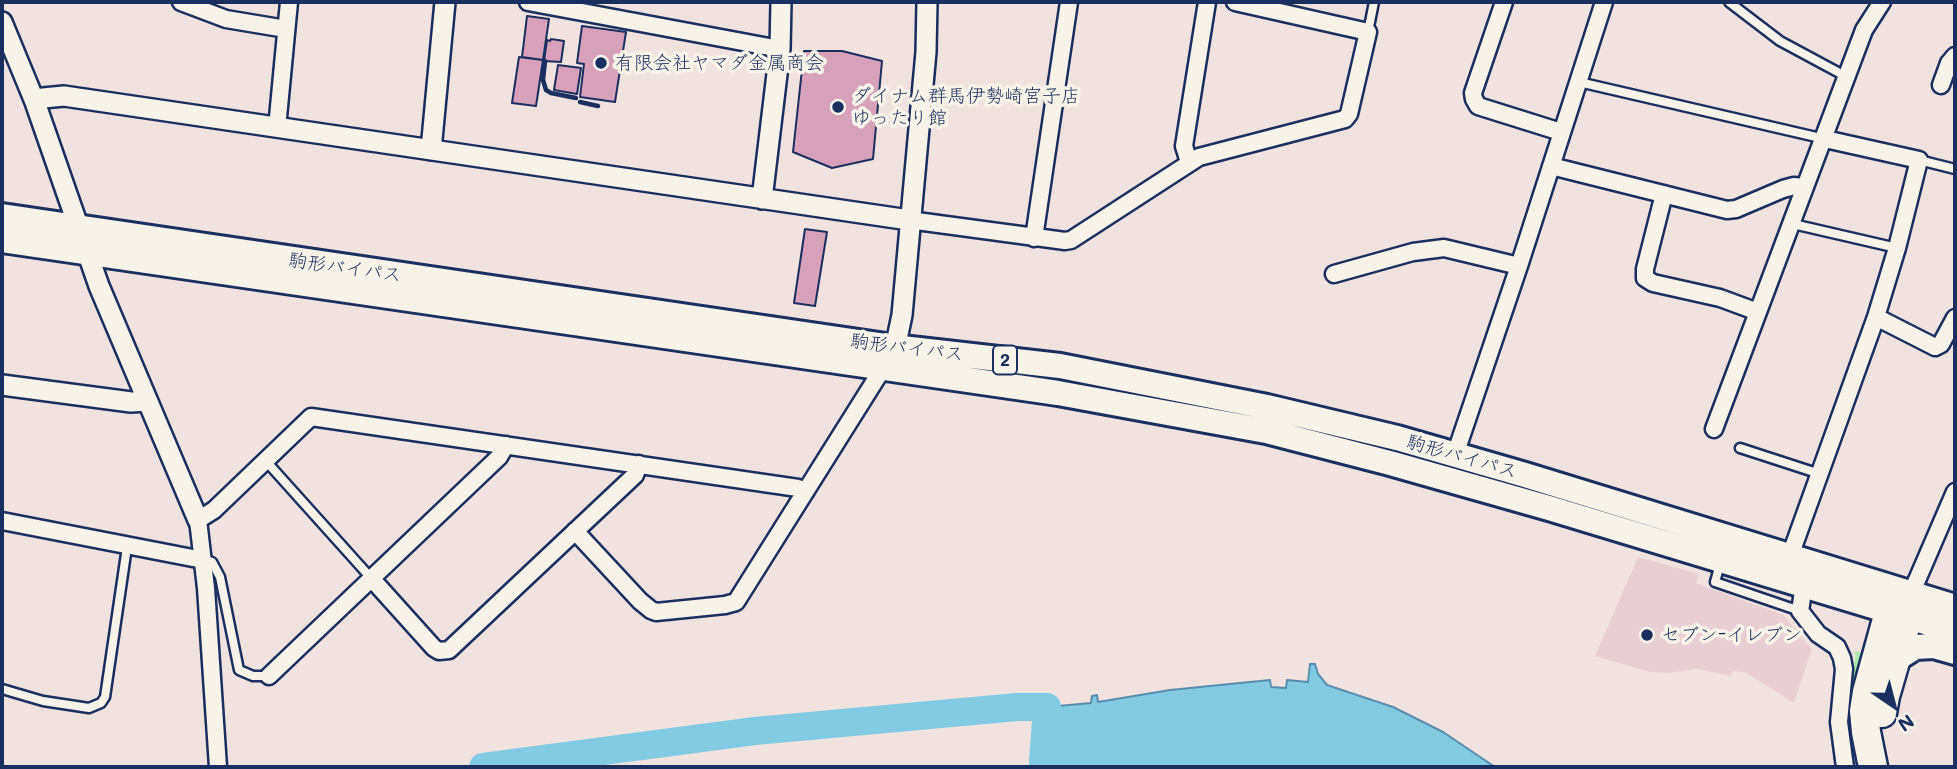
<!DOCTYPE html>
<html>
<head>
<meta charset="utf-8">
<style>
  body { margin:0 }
  #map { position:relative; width:1957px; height:769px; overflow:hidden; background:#f0e3df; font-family:Mali,sans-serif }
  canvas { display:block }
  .frame { position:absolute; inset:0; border:4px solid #1b2f5e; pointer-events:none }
  .north { position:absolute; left:1859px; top:671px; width:70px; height:70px; -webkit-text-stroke:5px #f7f3e8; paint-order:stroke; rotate:145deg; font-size:19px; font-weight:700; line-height:28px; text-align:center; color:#1b2f5e }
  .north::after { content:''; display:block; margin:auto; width:24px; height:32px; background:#1b2f5e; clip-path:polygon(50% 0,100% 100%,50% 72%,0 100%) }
</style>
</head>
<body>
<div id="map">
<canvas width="1957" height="769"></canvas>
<div class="frame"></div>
<div class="north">N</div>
</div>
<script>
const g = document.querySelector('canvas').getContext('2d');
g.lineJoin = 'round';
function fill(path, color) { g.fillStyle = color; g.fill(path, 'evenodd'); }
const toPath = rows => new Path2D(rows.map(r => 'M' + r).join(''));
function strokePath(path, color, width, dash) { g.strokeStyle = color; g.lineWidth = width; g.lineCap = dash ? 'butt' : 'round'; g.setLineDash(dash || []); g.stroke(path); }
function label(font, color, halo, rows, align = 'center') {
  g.font = font + ' Mali,"Klee One",sans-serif'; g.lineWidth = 7; g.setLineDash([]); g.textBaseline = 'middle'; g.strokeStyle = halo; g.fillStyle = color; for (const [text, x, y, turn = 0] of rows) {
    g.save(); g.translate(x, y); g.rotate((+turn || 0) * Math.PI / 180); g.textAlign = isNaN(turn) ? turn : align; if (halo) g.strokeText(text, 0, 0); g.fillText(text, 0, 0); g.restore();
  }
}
fill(toPath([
  [1638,557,1699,574,1696,583,1783,615,1812,649,1794,703,1745,672,1733,671,1730,676,1698,669,1668,673,1650,672,1595,656]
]), '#e8cfd4');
fill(toPath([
  [1855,651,1866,653,1854,740,1849,736,1848,726,1849,681,1855,659]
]), '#aee8ac');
const water = toPath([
  [1310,664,1315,664,1318,674,1327,685,1393,707,1443,732,1495,767,1048,767,1043,762,1047,707,1091,703,1092,696,1097,695,1098,702,1170,690,1270,680,1271,687,1286,688,1287,680,1308,682,1310,664]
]);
fill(water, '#82cbe3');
strokePath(water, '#598dae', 2);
strokePath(toPath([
  [483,767,755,731,1017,707,1047,707,1043,762,1048,767]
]), '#82cbe3', 28);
const building = toPath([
  [527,16,549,19,543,60,522,57,527,16],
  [582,26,626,32,615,102,580,97,584,64,577,63,582,26],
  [551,39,564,41,561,62,544,61,547,40,550,41,551,39],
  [804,51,842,51,882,61,873,159,832,168,793,152,804,51],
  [519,57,543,60,536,106,512,103,519,57],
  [558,65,581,68,577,94,554,90,558,65],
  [805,229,827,232,815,306,794,303,805,229]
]);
fill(building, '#d6a1b9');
strokePath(building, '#1b2f5e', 2);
const service = toPath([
  [1729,2,1780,41,1847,77],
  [1368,32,1374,2],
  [1579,82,1825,139],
  [1919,160,1955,169],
  [1793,224,1897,248],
  [1740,448,1820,474],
  [265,460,371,578],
  [203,560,212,562,220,577,239,670,253,676,269,676],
  [1720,564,1715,582,1800,611],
  [2,689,43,701,89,708,101,703,105,697,127,547]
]);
const minor = toPath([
  [181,2,226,19,286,29],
  [528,2,780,49],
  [1504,2,1473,93,1474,99,1478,106,1561,132],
  [1941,85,1949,63,1955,56],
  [277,128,289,2],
  [1189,162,1184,146,1207,2],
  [1551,166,1727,210,1736,209,1783,189,1794,186,1804,187],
  [1664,194,1645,269,1645,278,1653,283,1720,298,1758,312],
  [909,220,1065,241,1071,240,1199,157,1345,119,1349,114,1368,32,1235,2],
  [1034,238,1069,2],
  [1334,274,1413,252,1444,248,1519,266],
  [1876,317,1935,347,1941,344,1955,318],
  [1714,429,1864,30,1882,2],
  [1455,455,1519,266,1604,2],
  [2,521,203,560],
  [575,531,640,601,651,610,656,612,725,605,736,602,883,368],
  [1790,556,1876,317,1897,248,1919,160,1825,139],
  [371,578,434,648,439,651,449,650,635,475,639,464],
  [1804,585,1800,611,1818,634,1837,647,1842,658,1844,669,1839,722,1845,767],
  [1911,594,1955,492],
  [269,676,499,457,506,445],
  [218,767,206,588,198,520,214,510,311,417,798,488,806,491]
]);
const tertiary = toPath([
  [2,22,35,102,99,286,198,520],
  [35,102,43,98,64,96,909,220],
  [431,150,445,2],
  [762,199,780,49,781,2],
  [888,357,897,339,902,315,926,52,927,2],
  [2,385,131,402,146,401]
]);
const primary = toPath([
  [2,216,893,347,1060,366,1267,407,1397,438,1525,475,1955,607],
  [2,240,1058,393,1266,431,1390,463,1549,508,1955,631],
  [1896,659,1915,647,1934,646,1955,652]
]);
const motorway = toPath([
  [1882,713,1885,696,1908,617,1911,596],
  [1873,767,1866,732,1864,711,1867,692,1889,612,1911,594]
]);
strokePath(service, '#1b2f5e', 13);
strokePath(minor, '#1b2f5e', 21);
strokePath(tertiary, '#1b2f5e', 24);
strokePath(primary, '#1b2f5e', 30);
strokePath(motorway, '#1b2f5e', 33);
strokePath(service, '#f7f3e8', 8);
strokePath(minor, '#f7f3e8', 16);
strokePath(tertiary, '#f7f3e8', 19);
strokePath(primary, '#f7f3e8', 24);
strokePath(motorway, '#f7f3e8', 28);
strokePath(toPath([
  [545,61,543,80,546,90,551,93,576,98],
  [580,102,598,106]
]), '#1b2f5e', 4.5);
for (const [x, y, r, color] of [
  [601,63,7,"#1b2f5e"],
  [838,107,7,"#1b2f5e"],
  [1647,635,7,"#1b2f5e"]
]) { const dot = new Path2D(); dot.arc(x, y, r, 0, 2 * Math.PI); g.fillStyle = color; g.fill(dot); strokePath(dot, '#f7f3e8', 2.5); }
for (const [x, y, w] of [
  [1005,360,24]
]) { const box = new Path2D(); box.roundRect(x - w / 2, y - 14.5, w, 29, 5); g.fillStyle = '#f7f3e8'; g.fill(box); strokePath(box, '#1b2f5e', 2); }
label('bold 18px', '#1b2f5e', null, [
  ["2",1005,360]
]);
label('19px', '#1b2f5e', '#f7f3e8', [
  ["有限会社ヤマダ金属商会",615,63],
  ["ダイナム群馬伊勢崎宮子店",852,96],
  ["ゆったり館",852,118],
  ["セブン-イレブン",1661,635]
], 'left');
label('19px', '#1b2f5e', '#f7f3e8', [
  ["駒形バイパス",345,268,8],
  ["駒形バイパス",907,348,7],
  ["駒形バイパス",1462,457,16]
]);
</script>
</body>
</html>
